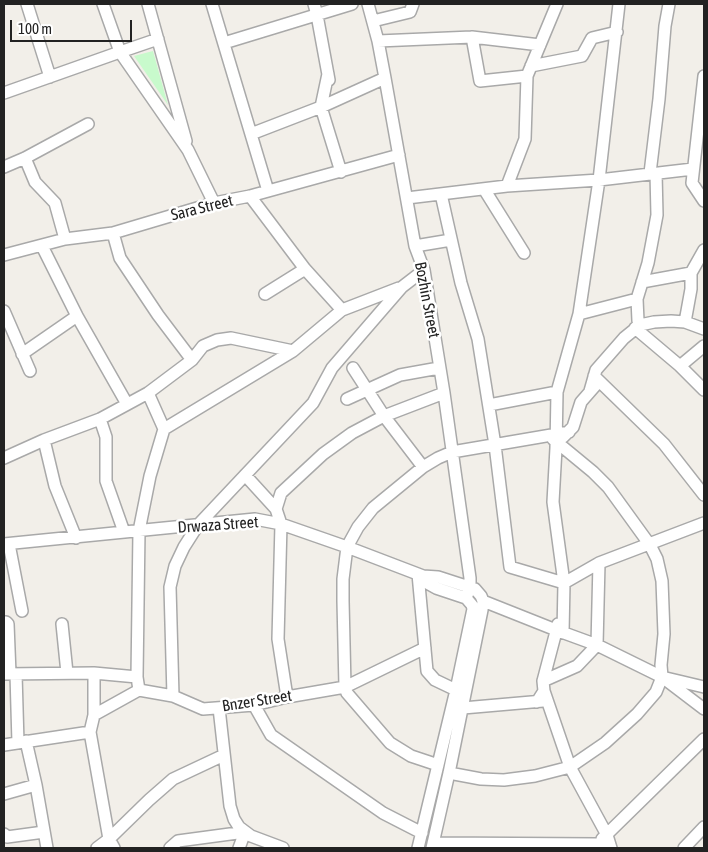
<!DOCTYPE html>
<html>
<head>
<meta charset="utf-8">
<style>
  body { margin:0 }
  #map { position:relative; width:708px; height:852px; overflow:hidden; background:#f2efe9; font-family:"Asap Condensed",sans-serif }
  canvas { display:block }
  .frame { position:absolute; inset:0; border:5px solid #222; pointer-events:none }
  .scale { position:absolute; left:10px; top:20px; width:122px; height:22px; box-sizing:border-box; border:2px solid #222; border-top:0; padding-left:6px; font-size:15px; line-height:18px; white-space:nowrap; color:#222; -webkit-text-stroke:4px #fff; paint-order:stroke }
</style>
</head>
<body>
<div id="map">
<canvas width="708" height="852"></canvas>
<div class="frame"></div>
<div class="scale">100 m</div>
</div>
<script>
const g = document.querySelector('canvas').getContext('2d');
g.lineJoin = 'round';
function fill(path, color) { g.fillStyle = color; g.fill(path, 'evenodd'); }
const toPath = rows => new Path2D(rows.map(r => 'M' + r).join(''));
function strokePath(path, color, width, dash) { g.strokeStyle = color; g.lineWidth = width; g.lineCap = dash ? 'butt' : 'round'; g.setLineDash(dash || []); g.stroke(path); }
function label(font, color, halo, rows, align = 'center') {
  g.font = font + ' "Asap Condensed",sans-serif'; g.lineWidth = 5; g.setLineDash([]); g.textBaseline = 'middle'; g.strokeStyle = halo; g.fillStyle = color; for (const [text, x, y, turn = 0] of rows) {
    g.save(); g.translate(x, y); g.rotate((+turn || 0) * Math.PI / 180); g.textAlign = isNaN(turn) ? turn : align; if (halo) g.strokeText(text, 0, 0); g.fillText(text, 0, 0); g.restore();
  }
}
fill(toPath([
  [153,51,168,105,134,56]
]), '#c8facc');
const minor = toPath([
  [27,4,50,77],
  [148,4,186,141],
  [212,4,268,191],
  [314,4,317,15,329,80],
  [368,4,378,41,385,78,415,246,424,270,444,393,470,578,470,587,466,598],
  [373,21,410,12,413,4],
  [472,37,480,81,527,76],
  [158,39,120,52,188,150,214,203],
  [378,41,472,37,540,45],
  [224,43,352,4],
  [531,66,582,56,592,38,617,32],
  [328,74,321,107,341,172],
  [704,76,692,183,704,201],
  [4,93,120,52,103,4],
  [251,134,321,107,385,78],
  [25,158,35,182,55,203,65,239],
  [4,167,25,158,88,124],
  [650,173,659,99,665,26,669,4],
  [507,186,525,139,527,76,557,4],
  [484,189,524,253],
  [441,194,461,283,478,339,495,445,510,567,564,583,599,563],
  [250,196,305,269,342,310],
  [407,198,507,186,599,180,693,169],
  [113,233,120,258,158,315,192,360],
  [42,246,77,316,127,404],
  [415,246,451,240],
  [4,255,65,239,113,233,214,203,250,196,399,155],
  [642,282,691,273],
  [265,294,305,269],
  [4,311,30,371],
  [579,314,637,299],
  [638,321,637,299,648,263,657,215,656,173],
  [685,322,691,289,691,273,704,250],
  [635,328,680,366,704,390],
  [22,354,77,316],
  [680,366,704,346],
  [353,368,384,416,423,467],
  [594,376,664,444,704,495],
  [590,391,596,370,624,338,640,325,654,322,671,321,685,322,704,329],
  [347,399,400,375,439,368],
  [489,405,557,392],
  [100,419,106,437,106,481,124,532],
  [164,429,293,351,342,310,399,288],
  [563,437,573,427,581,402,595,386],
  [44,440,55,486,76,538],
  [4,458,44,440,100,419,148,393,192,360,203,346,217,340,231,338,293,351],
  [245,475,276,509],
  [4,544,255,519,281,524,347,547,423,576,438,577,475,589,481,596,483,601,482,610,449,773,432,848],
  [9,544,22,611],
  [418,574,427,671,435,680,456,690],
  [483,601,556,630,597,645,662,677,704,709],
  [4,622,6,622,8,624,10,674],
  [62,624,67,673],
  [563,633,564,583,553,502,556,448,557,392,579,314,599,180,619,4],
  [94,673,94,715,90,732,109,839,114,848],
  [4,674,94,673,137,677,139,690,173,696,203,709,254,705,287,697,345,687,425,648],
  [16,674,18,743],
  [137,677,139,531,150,476,164,429,148,393],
  [666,678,704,687],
  [543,681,558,624],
  [544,691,570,767,607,835,611,848],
  [173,696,170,587,175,566,184,547,198,525,313,403,332,368,376,317,402,287,424,270],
  [287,697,278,639,281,524,276,509,281,493,323,454,352,433,384,416,444,393],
  [537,702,544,691,543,681,577,666,597,645,599,563,704,523],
  [254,705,271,735,383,813,422,833],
  [219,708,230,806,234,819,239,827,251,836,283,848],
  [463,708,543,701],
  [94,715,139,690],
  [4,745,90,732],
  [438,765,411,756,390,743,347,693,345,687,343,601,343,579,347,547,358,527,373,508,423,467,438,458,452,452,569,432],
  [449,773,481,779,504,780,535,776,570,767,605,743,637,714,656,692,662,677,661,665,664,634,662,581,657,559,650,545,608,487,593,472,553,439],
  [36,785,47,848],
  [4,794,36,785,26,741],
  [4,834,7,837,44,832],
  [602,839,704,739],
  [433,843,596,844,610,846],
  [97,848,109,839,149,800,173,779,224,755],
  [170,848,178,841,245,832,239,848],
  [418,848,456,690,473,609,472,605,466,598,436,588,427,583,423,576],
  [684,848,704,827]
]);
strokePath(minor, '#a9a9a9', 14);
strokePath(minor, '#fff', 11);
label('16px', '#222', '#fff', [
  ["Sara Street",202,208,-14],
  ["Bozhin Street",427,300,79],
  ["Drwaza Street",218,525,-4],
  ["Bnzer Street",257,701,-9]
]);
</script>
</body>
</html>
